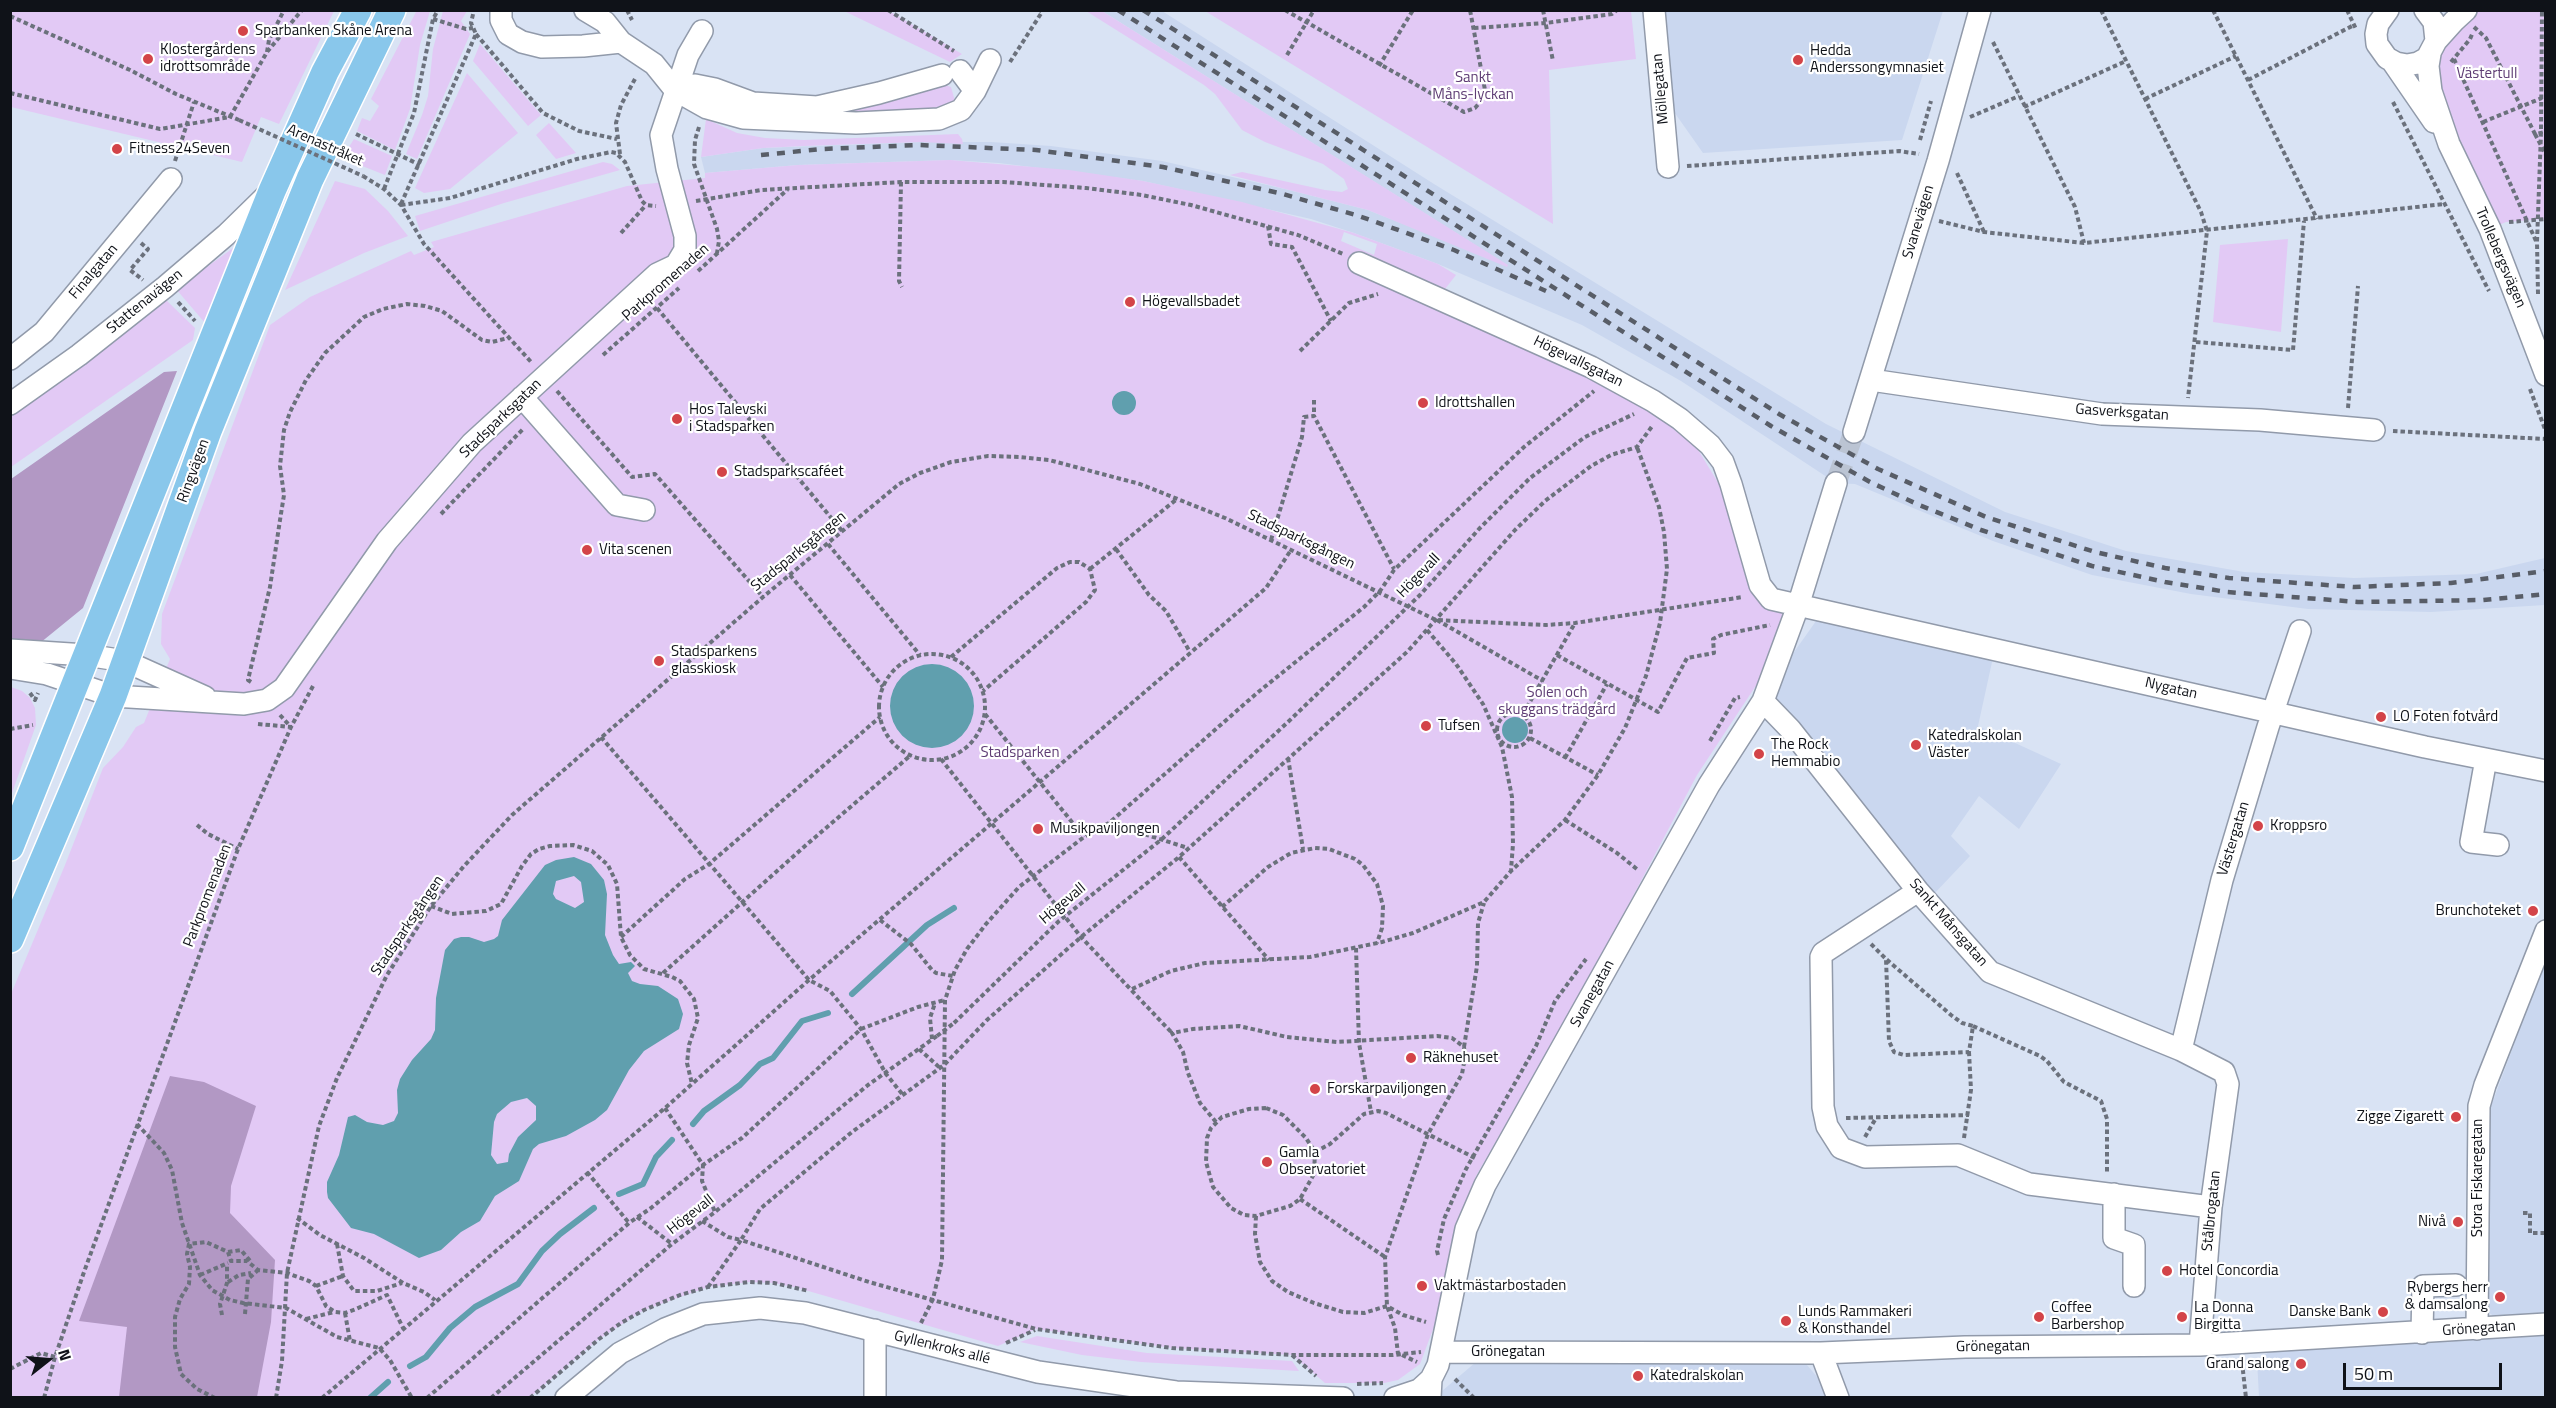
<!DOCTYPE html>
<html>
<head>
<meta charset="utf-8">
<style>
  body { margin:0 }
  #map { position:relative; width:2556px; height:1408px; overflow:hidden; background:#d9e3f4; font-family:"Titillium Web",sans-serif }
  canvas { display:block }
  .frame { position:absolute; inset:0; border:12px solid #0f1218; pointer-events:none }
  .north { position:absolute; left:18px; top:1330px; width:60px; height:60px; -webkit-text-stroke:4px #fff; paint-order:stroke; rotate:73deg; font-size:16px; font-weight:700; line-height:24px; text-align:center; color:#0f1218 }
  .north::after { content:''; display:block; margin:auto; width:21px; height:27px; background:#0f1218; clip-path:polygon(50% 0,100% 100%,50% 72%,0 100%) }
  .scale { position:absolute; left:2343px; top:1363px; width:159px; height:27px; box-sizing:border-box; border:3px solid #0f1218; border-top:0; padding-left:8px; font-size:18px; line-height:21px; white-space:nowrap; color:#0f1218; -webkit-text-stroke:4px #fff; paint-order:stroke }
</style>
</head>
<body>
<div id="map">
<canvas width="2556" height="1408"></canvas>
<div class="frame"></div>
<div class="north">N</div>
<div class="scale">50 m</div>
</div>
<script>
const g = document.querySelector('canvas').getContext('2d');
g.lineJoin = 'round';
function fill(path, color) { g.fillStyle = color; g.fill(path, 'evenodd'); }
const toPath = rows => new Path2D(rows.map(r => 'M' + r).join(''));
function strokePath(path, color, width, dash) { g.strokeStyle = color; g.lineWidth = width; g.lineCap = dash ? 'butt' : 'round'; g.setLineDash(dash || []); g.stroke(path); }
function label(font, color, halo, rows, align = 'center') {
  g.font = font + ' "Titillium Web",sans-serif'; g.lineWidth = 4.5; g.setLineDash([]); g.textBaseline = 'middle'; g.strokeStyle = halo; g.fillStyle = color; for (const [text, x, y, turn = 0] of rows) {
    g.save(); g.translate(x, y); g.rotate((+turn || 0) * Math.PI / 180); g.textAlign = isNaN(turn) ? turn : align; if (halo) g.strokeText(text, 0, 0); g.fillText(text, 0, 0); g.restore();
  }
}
fill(toPath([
  [1102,11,1162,11,1434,184,1826,424,2005,512,2126,551,2244,572,2354,578,2476,574,2545,558,2545,605,2431,612,2308,609,2191,594,2092,575,1993,541,1855,484,1836,483,1681,381,1582,325,1438,264,1354,233,1311,219,1143,181,999,163,950,160,798,165,705,173,701,157,763,148,921,142,991,142,1051,146,1162,161,1285,189,1368,210,1507,265],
  [1665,11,1943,11,1902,140,1703,153,1672,109],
  [1821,614,1994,653,1978,726,2061,764,2019,829,1979,796,1951,836,1970,856,1932,896,1774,696,1775,679],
  [2545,961,2545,1318,2500,1321,2487,1311,2490,1109],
  [2545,1329,2545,1397,2259,1397,2257,1360,2272,1350],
  [1801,1358,1830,1392,1831,1398,1442,1398,1442,1391,1476,1362]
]), '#cad7ef');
fill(toPath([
  [11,10,334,10,334,11,279,124,261,117,242,162,11,107],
  [417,10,430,11,420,45,410,109,395,150,357,131,362,118,370,121,379,106,371,99],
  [443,11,467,11,461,21,470,34,417,159,406,154,422,115,428,96,433,49],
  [844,11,889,11,962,54,950,62],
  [1086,11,1102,11,1508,265,1507,267,1368,210,1230,175,1242,172,1325,190,1342,192,1348,189,1344,179,1323,164,1265,142,1242,130,1215,94,1204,85],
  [1205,11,1631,11,1636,59,1549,70,1553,224],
  [2450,11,2545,11,2545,219,2506,222,2490,229,2422,61,2434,22],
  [480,44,541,115,528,126,473,61],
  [467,73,518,133,450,189,424,193,415,188],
  [945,85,951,87,955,101,952,105,938,109,820,115],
  [706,119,737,133,765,138,804,140,958,134,962,139,963,144,921,142,803,146,763,148,701,157],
  [549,123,576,153,556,159,536,135],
  [354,139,392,156,385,175,342,158],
  [950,160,1069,170,1143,181,1242,202,1354,233,1438,264,1456,275,1445,289,1653,412,1697,448,1720,486,1737,534,1747,582,1758,593,1785,608,1757,684,1697,775,1578,1000,1476,1176,1435,1324,1420,1364,1398,1380,1384,1383,1325,1383,1292,1355,1172,1348,1036,1329,998,1346,798,1288,774,1283,749,1282,708,1287,644,1310,599,1339,530,1397,11,1398,11,994,65,865,103,768,123,747,136,727,144,723,170,659,161,644,162,614,270,325,310,297,411,251,414,255,434,247,431,242,627,186,705,178,705,173,798,165],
  [1344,232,1377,244,1374,255,1341,241],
  [603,162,612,164,620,170,504,203,420,231,415,216],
  [335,181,365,189,388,211,408,236,364,253,285,290],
  [2288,239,2281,332,2213,322,2220,245],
  [236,246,205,323,176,289],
  [166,300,195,328,193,340,11,467,10,418],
  [11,687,22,691,30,698,35,708,36,725,11,796],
  [1037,1336,1147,1353,1292,1361,1299,1371,1141,1362,1082,1355,1020,1342]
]), '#e2c9f5');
fill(toPath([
  [177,371,83,608,40,643,11,643,11,479,164,372],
  [170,1076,204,1082,256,1106,231,1186,230,1213,275,1260,271,1322,257,1397,119,1397,127,1327,79,1321]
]), '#b298c4');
fill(toPath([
  '1112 403a12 12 0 1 1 24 0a12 12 0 1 1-24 0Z',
  '890 706a42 42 0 1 1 84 0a42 42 0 1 1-84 0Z',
  '1502 730a13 13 0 1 1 26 0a13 13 0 1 1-26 0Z',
  [574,857,591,864,604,880,607,894,605,935,613,955,619,964,631,962,635,966,628,973,632,981,640,984,658,986,678,999,683,1014,679,1029,644,1051,629,1070,607,1110,595,1120,566,1136,539,1144,533,1149,519,1181,495,1196,480,1221,461,1232,441,1250,419,1258,374,1234,351,1228,328,1198,327,1192,327,1182,339,1155,348,1117,355,1115,367,1122,383,1125,394,1121,398,1113,397,1090,400,1079,412,1060,431,1039,435,1030,436,998,445,950,454,939,461,937,469,937,484,942,494,939,498,936,502,920,545,865,556,860],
  [574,876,581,882,584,902,575,908,556,899,553,894,556,881],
  [527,1098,536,1106,536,1120,518,1137,509,1154,508,1162,497,1164,491,1155,494,1122,497,1114,511,1102]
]), '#609fae');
strokePath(toPath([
  [852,994,927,925,954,908],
  [693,1124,704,1111,740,1085,760,1064,773,1058,802,1021,828,1013],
  [619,1194,643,1184,656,1157,672,1140],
  [410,1366,426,1357,450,1328,475,1307,518,1284,542,1251,560,1234,594,1208],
  [370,1398,388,1382]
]), '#609fae', 6);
strokePath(toPath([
  [1836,483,1854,432]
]), '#bbc4d3', 21, [21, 10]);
const minor = toPath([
  [501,10,501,20,508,34,522,42,542,47,583,46,621,42],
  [585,10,605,22,621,42,654,64,675,90,707,108,743,118,856,123,939,119,961,110,975,91,990,60],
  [1654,10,1668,167],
  [2388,10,2378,24,2376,34,2377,44,2387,58,2396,63,2407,65,2418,63,2427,58,2436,41,2434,22,2425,10],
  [2436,41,2454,21,2466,10],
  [2430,54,2428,66,2431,91,2449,144,2490,229,2546,375],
  [2392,61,2434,122],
  [960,71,975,91],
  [675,90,695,85,715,89,753,103,817,107,879,93,942,75],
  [1359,263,1591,367,1653,401,1680,419,1710,445,1723,462,1731,484,1760,585,1771,599,2425,747,2546,771],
  [10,359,44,332,171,179],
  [1871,380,2102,414,2260,420,2374,430],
  [522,397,617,505,644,510],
  [10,404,79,355,165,287,226,235,269,193],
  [1854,432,1938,161,1980,10],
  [10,650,86,655,125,661,205,697],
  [10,668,47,674,113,696,244,704,267,700,284,688,387,541,472,443,657,274,676,265,685,250,685,236,667,169,661,135,688,55,702,31],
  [1763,701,1790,729,1918,891,1990,972,2181,1050,2224,1072,2228,1084,2211,1207,2200,1345],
  [2486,759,2471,842,2498,845],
  [1918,891,1823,953,1821,957,1823,1107,1827,1126,1841,1148,1865,1157,1958,1155,2029,1184,2211,1207],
  [2181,1050,2222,880,2268,727,2300,631],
  [2114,1194,2114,1238,2134,1245,2134,1286],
  [2477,1329,2479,1106,2485,1085,2546,931],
  [875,1330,875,1398],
  [2422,1333,2423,1286,2456,1285],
  [1441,1352,1821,1353,1965,1347,2200,1345,2546,1324],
  [1821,1353,1838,1398],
  [566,1398,620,1353,665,1329,703,1314,760,1308,805,1313,1038,1372,1176,1392,1343,1398],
  [1395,1398,1419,1390,1431,1379],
  [1430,1398,1431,1379,1438,1365,1466,1229,1485,1185,1709,785,1763,701,1798,606,1836,483]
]);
const major = toPath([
  [10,847,272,191,325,72,358,10],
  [10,939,113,696,208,431,310,179,392,10]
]);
strokePath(minor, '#919aaa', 24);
strokePath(major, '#fff', 30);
strokePath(toPath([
  [627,10,632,20],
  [888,10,954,51],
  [1285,10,1464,112,1475,108,1481,101,1485,90,1470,10],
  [1543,10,1553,61],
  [2101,10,2201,212,2207,231,2188,398],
  [2213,10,2317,219],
  [2347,10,2356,29],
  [10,16,130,70,176,94,239,120],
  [433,19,466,29,473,28],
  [2474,27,2486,38,2535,134,2546,132],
  [1474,28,1546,23,1612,14,1617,10],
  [476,34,543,113,579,131,617,139],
  [1993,42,2075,207,2084,243],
  [267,52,269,40,284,10],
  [1287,55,1314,10],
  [2454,59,2536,241],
  [1010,62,1042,12,1040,10],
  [2451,62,2470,39,2473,32],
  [1379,66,1413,10],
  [2248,80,2354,25],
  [10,93,160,129,230,117],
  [2145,99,2236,56],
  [2393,102,2489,291],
  [2024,107,2126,61],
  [230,117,267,52,302,10],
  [1970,117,2019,96],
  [2483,122,2542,98],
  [699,127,695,140,694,164,717,229,719,241,717,253],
  [356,134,420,165],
  [2535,134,2546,155],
  [1920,140,1931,101],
  [620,154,616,123,621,105,636,77],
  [175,161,194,102],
  [1687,166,1899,151,1919,154],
  [1957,173,1984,232],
  [363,176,384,189,401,205,424,244,532,363],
  [901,182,899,281,902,287],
  [384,189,414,113,433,19,438,10],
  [696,201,761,190,901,182,1003,182,1086,188,1142,195,1191,205,1298,235,1343,254],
  [401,204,476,34,471,23,474,10],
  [401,205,450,198,577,159,611,152,616,153,625,162,642,201,646,205,656,206],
  [1939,221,1984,232,2084,243,2444,204],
  [2509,222,2546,219],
  [1268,226,1271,244,1292,247,1331,321],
  [621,233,646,205],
  [141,243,148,249,130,270,143,280],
  [698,271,788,189],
  [2538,294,2537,242,2541,133,2542,10],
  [178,302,195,321],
  [657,308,843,532],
  [2196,342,2293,350,2304,221],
  [1300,351,1349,303,1378,294],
  [603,355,679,288],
  [2530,389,2546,432],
  [557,391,632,477,655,474,763,597],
  [1314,400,1314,416],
  [2348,408,2358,286],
  [2393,431,2546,439],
  [441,514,523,429],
  [1271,540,1302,437,1304,417,1314,416,1394,569],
  [828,544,920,655],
  [1116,549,1149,595,1166,611,1190,652],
  [1090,569,1177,499],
  [790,575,883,687],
  [1437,620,1543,681],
  [1427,630,1456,664,1483,704,1502,747,1512,797,1513,844,1511,870],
  '879 707a53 53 0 1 1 106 0a53 53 0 1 1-106 0Z',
  [1557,655,1658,712,1687,658,1714,653,1713,639,1721,635,1770,625],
  [951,657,1057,568,1070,562,1079,562,1090,569,1095,590,1086,602,983,691],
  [251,682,248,680,270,587,280,520,284,495,280,466,284,430,290,412,306,380,325,353,364,317,383,309,407,304,425,306,442,311,482,340,492,342,508,338],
  [30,693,35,700,38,693],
  '1497 730a17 17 0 1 1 34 0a17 17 0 1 1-34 0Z',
  [985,714,1084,837],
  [1523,714,1575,623],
  [280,715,291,727],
  [258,724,291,727],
  [10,729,33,725],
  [601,737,809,980,830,991,861,1029,886,1074,903,1095],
  [1530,738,1598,775],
  [1710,741,1735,698,1740,697],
  [1288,758,1303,849],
  [1565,758,1607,684],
  [941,759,1081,937,1172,1033],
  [1565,820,1617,853,1638,870],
  [1109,823,1188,848],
  [197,825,208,834,238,849],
  [1179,857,1269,960],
  [431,906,452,914,486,911,501,904,522,866,531,854,539,849,550,846,573,845,592,851,608,865,617,884,621,937,630,955,644,969,672,977,680,981,694,999,698,1018,689,1045,687,1063,692,1084],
  [1222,907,1268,867,1291,853,1315,848,1329,849,1355,859,1363,865,1377,884,1383,906,1382,928,1377,943],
  [880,920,911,944,932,970,936,973,953,976],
  [621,937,685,879,709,864,880,717],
  [1871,944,1886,959,1889,1041,1894,1052,1904,1055,1969,1052,1973,1026,1962,1023,1951,1015,1886,959],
  [1356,948,1359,1043,1371,1112],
  [663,973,805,846,911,755],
  [1132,989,1171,971,1205,963,1310,957,1382,942,1413,933,1484,902,1511,871,1565,820,1598,775,1625,728,1646,676,1660,623,1667,569,1664,532,1659,507,1637,447],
  [954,1023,1059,921,1162,839,1289,721,1420,595,1479,529,1530,478,1585,437,1634,414],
  [1973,1026,2040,1056,2047,1061,2064,1082,2101,1101,2107,1119,2107,1173],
  [932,1039,930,1018,935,1003],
  [1464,1047,1477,966,1478,923,1484,903],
  [919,1049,940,1068],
  [665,1108,703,1165,702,1181,715,1212],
  [1266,1108,1283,1115,1306,1138,1315,1152,1314,1174,1300,1199,1290,1206,1256,1216,1244,1215,1231,1208,1213,1187,1206,1162,1207,1138,1211,1128,1222,1117,1249,1109,1266,1108],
  [1846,1118,1969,1115],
  [1216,1122,1200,1103,1188,1073,1183,1052,1172,1033,1193,1029,1239,1026,1287,1037,1337,1042,1437,1036,1452,1038,1464,1047,1465,1057,1462,1074,1428,1134,1385,1257,1387,1306,1395,1328,1398,1354],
  [137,1124,164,1153,172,1170,182,1223,200,1275,212,1290,230,1300,243,1303,286,1308,337,1337,379,1348,390,1360,412,1398],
  [1865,1137,1876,1118],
  [1964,1138,1971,1090,1969,1052],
  [1315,1152,1330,1144,1364,1114,1378,1111,1386,1113,1475,1158],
  [587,1172,629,1223],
  [1300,1199,1385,1257],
  [2523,1213,2530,1213,2530,1233,2546,1233],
  [1256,1216,1255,1234,1260,1262,1272,1281,1288,1292,1314,1303,1343,1312,1364,1313,1387,1306,1403,1315,1426,1322],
  [637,1217,672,1244],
  [297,1218,320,1235,364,1258,403,1283,424,1292,435,1300],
  [702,1221,728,1237,741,1240,760,1209,852,1132,944,1065,987,1020,1081,937,1179,857,1408,651,1515,530,1545,501,1591,466,1611,455,1637,447,1653,425],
  [337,1244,343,1276,354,1291,377,1291,402,1283],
  [228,1252,241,1250,251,1262],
  [1438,1255,1437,1251,1444,1219,1466,1169,1536,1046,1555,1001,1586,959],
  [200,1275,228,1263],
  [228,1282,239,1275,251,1273],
  [316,1286,343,1276],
  [708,1287,741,1240,869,1282,1036,1329,1172,1348,1292,1355,1393,1355,1421,1352],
  [345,1313,350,1341],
  [245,1314,248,1279,258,1270],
  [222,1315,220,1304,227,1283,227,1264],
  [306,1319,334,1312],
  [921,1323,933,1299,942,1260,945,1000,955,970,967,949,986,924,1019,887,1084,837,1109,823,1257,693,1364,607,1380,591,1394,570,1524,447,1594,391],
  [1006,1343,1035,1330],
  [1292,1355,1316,1376],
  [1402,1355,1417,1362],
  [2242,1362,2246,1398],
  [10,1369,41,1353,55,1357],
  [1455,1379,1474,1398],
  [1357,1384,1383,1383],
  [44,1398,55,1357,84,1272,238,849,291,727,313,686],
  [215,1398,197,1389,181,1374,175,1347,175,1317,180,1299,189,1284,190,1267,187,1254,189,1244,206,1242,228,1252,231,1261,247,1261,258,1270,287,1273,309,1281,316,1286,326,1306,335,1312,345,1313,356,1309,387,1295,403,1328],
  [276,1398,282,1361,287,1273,319,1126,337,1078,387,975,431,906,464,866,512,815,763,597,899,484,920,473,951,462,988,456,1020,457,1049,460,1140,484,1225,518,1436,620,1546,625,1575,623,1743,597],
  [322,1398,665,1108,809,980,1266,588,1291,550],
  [427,1398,629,1223,651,1208,703,1165,742,1138,861,1029,918,1007,945,1000],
  [491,1398,672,1244,715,1212,868,1085,937,1036],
  [530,1398,599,1339,621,1323,644,1310,680,1295,708,1287,749,1282,774,1283,809,1291]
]), '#6b717c', 4, [4.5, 3]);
strokePath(minor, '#fff', 21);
strokePath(major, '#89c7eb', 27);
strokePath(toPath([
  [1118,10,1771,426,1870,482,1919,505,1981,530,2092,566,2165,582,2227,592,2358,602,2483,600,2546,594],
  [1143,10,1779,414,1878,469,1986,517,2095,552,2165,568,2229,578,2354,587,2451,583,2546,571],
  [761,155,822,149,919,145,1036,150,1163,167,1283,194,1359,216,1454,250,1546,291]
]), '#585d67', 4.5, [8, 8]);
strokePath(toPath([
  [239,120,363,176],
  [937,1036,954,1023]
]), '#6b717c', 4, [4.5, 3]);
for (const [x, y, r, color] of [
  [243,31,6,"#d34448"],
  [148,59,6,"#d34448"],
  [1798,60,6,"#d34448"],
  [117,149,6,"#d34448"],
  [1130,302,6,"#d34448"],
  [1423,403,6,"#d34448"],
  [677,419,6,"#d34448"],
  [722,472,6,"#d34448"],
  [587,550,6,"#d34448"],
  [659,661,6,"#d34448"],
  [2381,717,6,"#d34448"],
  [1426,726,6,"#d34448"],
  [1916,745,6,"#d34448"],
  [1759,754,6,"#d34448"],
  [2258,826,6,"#d34448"],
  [1038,829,6,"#d34448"],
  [2533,911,6,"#d34448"],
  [1411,1058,6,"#d34448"],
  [1315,1089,6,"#d34448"],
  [2456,1117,6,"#d34448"],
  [1267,1162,6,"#d34448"],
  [2458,1222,6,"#d34448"],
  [2167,1271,6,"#d34448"],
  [1422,1286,6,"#d34448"],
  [2500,1297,6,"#d34448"],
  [2383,1312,6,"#d34448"],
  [2039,1317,6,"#d34448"],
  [2182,1317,6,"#d34448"],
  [1786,1321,6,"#d34448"],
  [2301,1364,6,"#d34448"],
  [1638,1376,6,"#d34448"]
]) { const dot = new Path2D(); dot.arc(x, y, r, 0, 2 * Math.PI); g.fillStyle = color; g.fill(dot); strokePath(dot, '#fff', 2); }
label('15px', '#0f1218', '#fff', [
  ["Sparbanken Skåne Arena",255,31],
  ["Klostergårdens",160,50],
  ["idrottsområde",160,67],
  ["Hedda",1810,51],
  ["Anderssongymnasiet",1810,68],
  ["Fitness24Seven",129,149],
  ["Högevallsbadet",1142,302],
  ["Idrottshallen",1435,403],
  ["Hos Talevski",689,410],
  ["i Stadsparken",689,427],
  ["Stadsparkscaféet",734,472],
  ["Vita scenen",599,550],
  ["Stadsparkens",671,652],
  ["glasskiosk",671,669],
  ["LO Foten fotvård",2393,717],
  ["Tufsen",1438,726],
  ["Katedralskolan",1928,736],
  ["Väster",1928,753],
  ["The Rock",1771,745],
  ["Hemmabio",1771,762],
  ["Kroppsro",2270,826],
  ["Musikpaviljongen",1050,829],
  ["Brunchoteket",2521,911,"right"],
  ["Räknehuset",1423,1058],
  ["Forskarpaviljongen",1327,1089],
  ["Zigge Zigarett",2444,1117,"right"],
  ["Gamla",1279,1153],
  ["Observatoriet",1279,1170],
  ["Nivå",2446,1222,"right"],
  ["Hotel Concordia",2179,1271],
  ["Vaktmästarbostaden",1434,1286],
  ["Rybergs herr",2488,1288,"right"],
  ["& damsalong",2488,1305,"right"],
  ["Coffee",2051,1308],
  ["Barbershop",2051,1325],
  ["La Donna",2194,1308],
  ["Birgitta",2194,1325],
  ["Lunds Rammakeri",1798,1312],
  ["& Konsthandel",1798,1329],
  ["Danske Bank",2371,1312,"right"],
  ["Grand salong",2289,1364,"right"],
  ["Katedralskolan",1650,1376]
], 'left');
label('15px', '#5e3c74', '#fff', [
  ["Västertull",2487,74],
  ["Sankt",1473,78],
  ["Måns-lyckan",1473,95],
  ["Solen och",1557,693],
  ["skuggans trädgård",1557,710],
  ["Stadsparken",1020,753]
]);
label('15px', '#0f1218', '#fff', [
  ["Möllegatan",1661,89,-95],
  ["Arenastråket",325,146,24],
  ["Svanevägen",1919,222,-73],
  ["Trollebergsvägen",2500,258,67],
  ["Finalgatan",94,272,-50],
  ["Parkpromenaden",666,283,-41],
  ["Stattenavägen",145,302,-39],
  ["Högevallsgatan",1578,362,26],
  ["Gasverksgatan",2122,413,4],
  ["Stadsparksgatan",501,419,-44],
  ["Ringvägen",194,471,-70],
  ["Stadsparksgången",1301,540,26],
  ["Stadsparksgången",799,552,-39],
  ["Högevall",1419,576,-46],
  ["Nygatan",2171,689,13],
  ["Västergatan",2234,839,-73],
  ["Parkpromenaden",208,896,-69],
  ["Högevall",1063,904,-40],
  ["Sankt Månsgatan",1948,923,49],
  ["Stadsparksgången",408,926,-56],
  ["Svanegatan",1593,994,-61],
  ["Stora Fiskaregatan",2478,1178,-90],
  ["Stålbrogatan",2212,1211,-84],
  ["Högevall",691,1215,-38],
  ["Grönegatan",2479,1329,-4],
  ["Grönegatan",1993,1347,-1],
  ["Gyllenkroks allé",942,1348,14],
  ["Grönegatan",1508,1352]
]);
</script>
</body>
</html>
